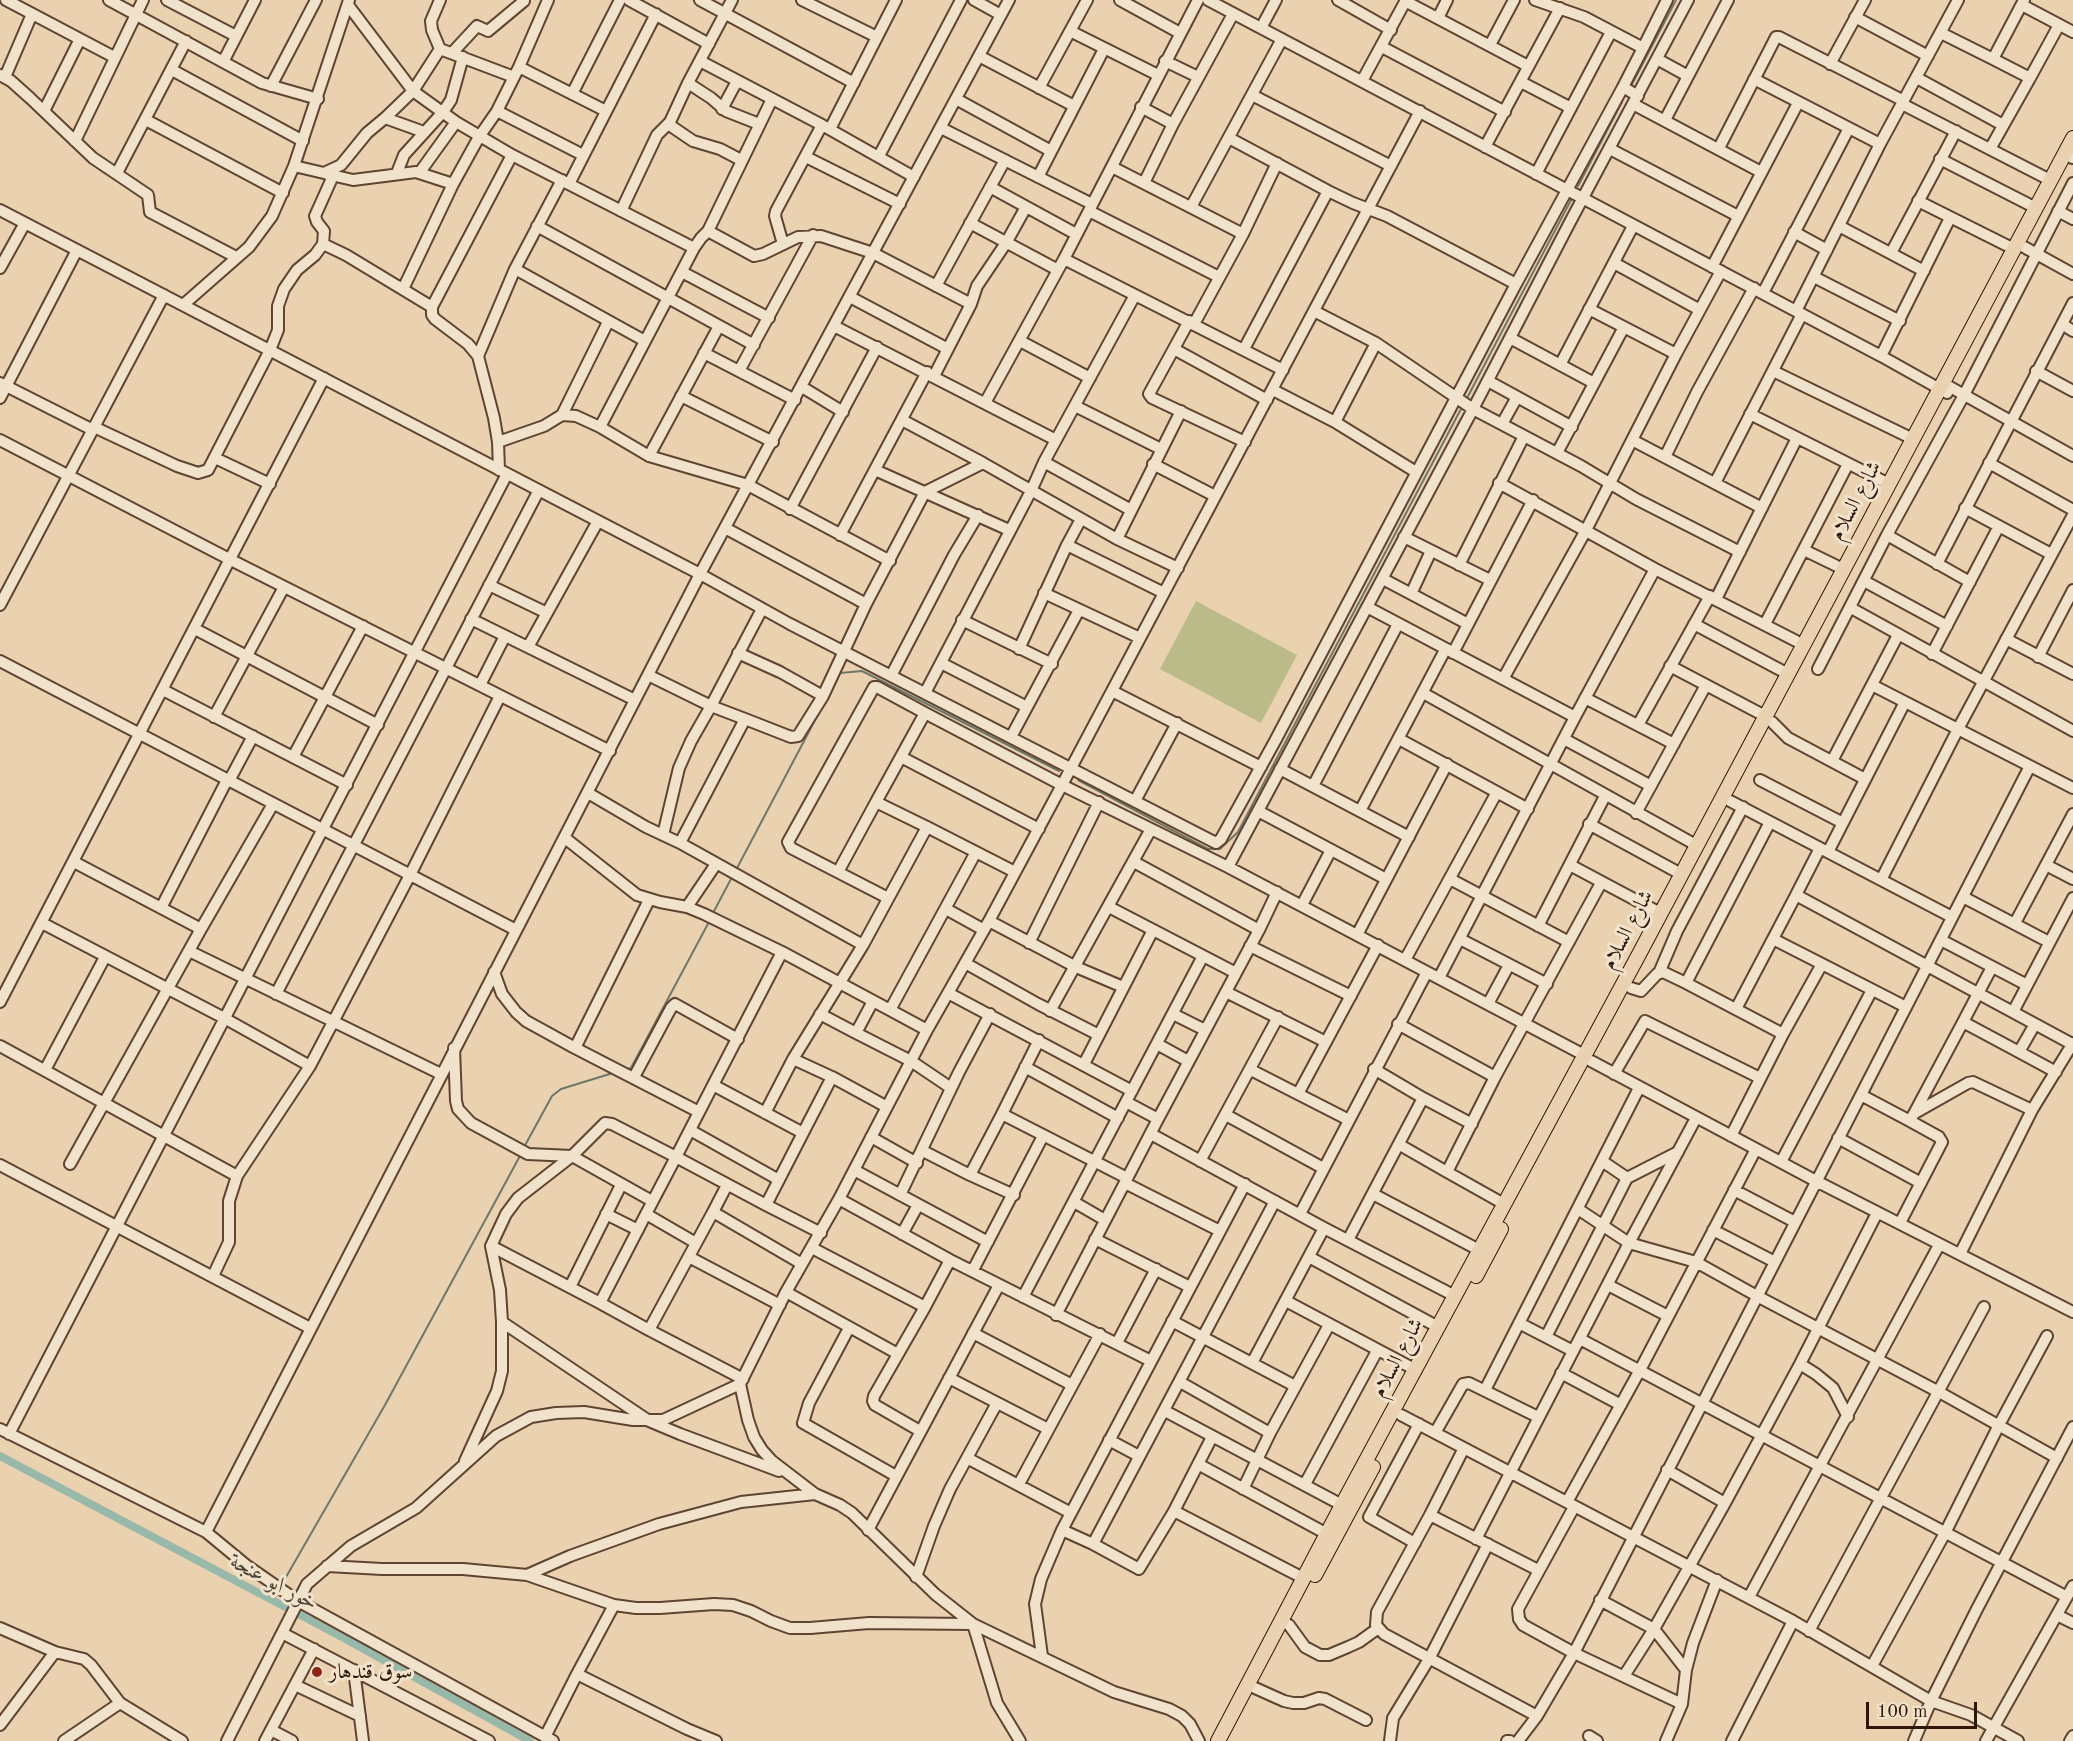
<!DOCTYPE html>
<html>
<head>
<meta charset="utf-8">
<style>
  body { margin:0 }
  #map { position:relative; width:2073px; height:1741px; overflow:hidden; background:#ead2b0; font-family:"Old Standard TT",serif }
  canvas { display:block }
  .scale { position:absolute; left:1866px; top:1702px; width:111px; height:27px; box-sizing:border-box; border:3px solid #311508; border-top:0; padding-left:8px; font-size:18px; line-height:21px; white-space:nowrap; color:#311508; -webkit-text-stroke:4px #f1e2cc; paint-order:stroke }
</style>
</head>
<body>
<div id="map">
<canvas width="2073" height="1741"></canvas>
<div class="scale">100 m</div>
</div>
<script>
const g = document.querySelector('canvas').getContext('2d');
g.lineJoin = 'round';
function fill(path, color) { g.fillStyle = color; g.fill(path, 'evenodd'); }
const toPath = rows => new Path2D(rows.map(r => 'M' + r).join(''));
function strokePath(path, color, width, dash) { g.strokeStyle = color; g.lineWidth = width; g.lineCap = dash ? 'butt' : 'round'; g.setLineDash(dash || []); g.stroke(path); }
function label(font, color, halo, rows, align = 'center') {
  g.font = font + ' "Old Standard TT",Amiri,serif'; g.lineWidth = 6; g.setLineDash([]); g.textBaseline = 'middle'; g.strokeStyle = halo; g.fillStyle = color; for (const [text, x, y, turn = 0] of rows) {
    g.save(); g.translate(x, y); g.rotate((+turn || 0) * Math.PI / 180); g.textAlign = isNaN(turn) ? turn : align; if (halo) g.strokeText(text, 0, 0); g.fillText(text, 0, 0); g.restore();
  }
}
fill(toPath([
  [1196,601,1297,655,1261,723,1160,669]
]), '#babb89');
strokePath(toPath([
  [1630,88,1676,0],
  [1578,186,1622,102],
  [1466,400,1571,200],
  [833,687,840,673,862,671,1059,771],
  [1078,780,1208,849,1220,849,1238,832,1462,407],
  [736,870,823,705],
  [712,915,732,877],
  [625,1070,631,1068,710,920],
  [523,1149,552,1096,561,1089,613,1073],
  [282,1584,385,1405,521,1154],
  [273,1601,278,1592]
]), '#6f7769', 2);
strokePath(toPath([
  [0,1456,342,1637,530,1741]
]), '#98b8a9', 8);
const minor = toPath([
  [6,0,114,57],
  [109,0,262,83,318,99],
  [167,0,236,36],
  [629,0,709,44],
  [700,0,854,83],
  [802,0,877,37],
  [974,0,1001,15],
  [1120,0,1180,33],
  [1208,0,1881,356,1947,393],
  [1338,0,1391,30],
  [1535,0,1584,17,1643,48,1623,87,1638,96],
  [1405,1,1528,66],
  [348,5,413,91,456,122,512,155,694,248],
  [2022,5,2073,32],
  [1855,17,1928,56],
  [1438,18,1447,0],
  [1261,28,1276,0],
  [1070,31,1158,75],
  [1941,33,1993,59],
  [1490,45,1514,0],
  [1382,47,1505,112],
  [1643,48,1667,0],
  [440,49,432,30,431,21,440,0],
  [452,53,477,26,488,31,524,1],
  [979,56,1074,106],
  [1657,59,1688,76],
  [700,61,822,125,914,177],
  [1165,61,1198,77],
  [223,62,255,0],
  [1830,64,1865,0],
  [519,67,606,111],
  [172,70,303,141],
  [0,75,11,81,30,98,93,158,148,195,150,212,236,257],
  [5,77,32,14],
  [1917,78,2003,125],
  [2030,78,2059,25],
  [1754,79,1880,144],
  [1362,81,1406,0],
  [1521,82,1571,108],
  [688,83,711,98,726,111,759,124],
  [271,86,316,0],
  [1039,88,1087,0],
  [572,94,620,0],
  [1252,95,1391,166],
  [956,99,1051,151],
  [1633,104,1761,172],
  [1902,104,2050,180],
  [1141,107,1173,124],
  [722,109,737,81],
  [44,111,80,39],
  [497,111,583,155],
  [385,118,424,132],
  [146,120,283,193],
  [1665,120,1728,0],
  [668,124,693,141,720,149,741,160],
  [941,128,1092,204],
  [830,129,896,0],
  [1229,138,1328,191,1353,203,1387,216,1516,284,1623,87],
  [75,141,143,0],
  [1485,147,1560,8],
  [1719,148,1776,37,1779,37,1904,101],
  [1610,149,1738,216],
  [1990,149,2030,78,1993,59,2024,0],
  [879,156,961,0],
  [806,157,900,204],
  [2072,158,2073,158],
  [1940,159,2036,208],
  [294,166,324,173,341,165,367,133,385,118,413,91,440,49,514,77],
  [1112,167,1243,234],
  [420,172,456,122],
  [117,173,186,41],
  [397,173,404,155,443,112,451,100,463,57],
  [327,174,353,180,416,172,453,184],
  [1536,174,1611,32],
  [1038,177,1104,49],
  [1144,183,1173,124,1233,14],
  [569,184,656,14],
  [990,187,1076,234],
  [1918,201,2014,249],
  [1191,207,1282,39],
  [0,210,700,574,790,624,1216,843,1221,839,1275,741,1516,284],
  [621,211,657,135,670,122,688,83,732,0],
  [1089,211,1219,277],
  [2058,211,2073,219],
  [970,223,1058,270],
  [537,226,754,345],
  [1839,226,1924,271],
  [708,231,772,99],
  [1794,232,1827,250],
  [323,244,346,255,432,307,432,315,435,319,468,344,478,356,494,418,498,442,499,470],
  [783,244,775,216,776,211,822,125],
  [2024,247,2073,274],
  [1891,253,1956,131],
  [1064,259,1283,370],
  [1614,263,1700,310],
  [1712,267,1798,103],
  [0,268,25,223],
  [515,269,645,341],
  [682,272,769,318],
  [1814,277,1900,321],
  [936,286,1005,160],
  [403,289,453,184,479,137,497,111,519,67,548,0],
  [1763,293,1849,128],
  [850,297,948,349],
  [183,305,249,247,272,216,294,166,349,0],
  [432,307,512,155],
  [1589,309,1676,354],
  [1314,311,1376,343,1473,409,1581,466,1636,499,1740,552],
  [1796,311,1880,144,1958,0],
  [1189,321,1149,394,1152,398,1245,442],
  [1194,324,1243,234,1277,163],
  [2062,324,2073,331],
  [834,326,1056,440],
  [1510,338,1594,383],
  [1020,341,1090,378],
  [1174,349,1267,400],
  [1244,349,1328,191],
  [704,353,795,400],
  [478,356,515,269,562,180],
  [1881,356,1950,218],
  [1560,365,1633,226],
  [739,371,813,235],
  [1773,371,1913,439],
  [2036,371,2073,391],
  [934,376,971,304,977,286,1006,243,1026,207],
  [1488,381,1572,427],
  [0,383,93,430],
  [1943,383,2073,456],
  [802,387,843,412],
  [1273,390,1335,422,1416,472],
  [681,396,773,442],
  [0,398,77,250],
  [985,403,1064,259,1198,0],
  [1075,406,1161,449],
  [1750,414,1889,484],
  [562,415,608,322],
  [902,420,983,463,1117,539,1178,568],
  [1335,422,1376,343],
  [1502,424,1517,397],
  [94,427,177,466,198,473,208,470,270,350,278,330,278,306,284,289,297,270,315,255,323,244,324,231,317,222,315,216,333,176],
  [600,427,694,248,701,238,708,231,754,256,763,254,798,237,821,236,873,253,971,304],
  [0,440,231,560,610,751],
  [1632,440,1762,508],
  [498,442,544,426,562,415,576,416,600,427,649,456,748,485,890,561],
  [1557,453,1624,327],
  [649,456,719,326],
  [1665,457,1697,392,1754,288],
  [215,458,270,484],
  [1044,462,1131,510],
  [1989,463,2073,510],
  [1153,464,1215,496],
  [875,470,1009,530],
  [1499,483,1655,569,1804,645],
  [1715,483,1802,314],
  [1965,508,2051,554],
  [790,509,877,347],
  [725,528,866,604],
  [840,535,927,372],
  [1887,535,1970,582],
  [1404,537,1490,580],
  [1117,539,1181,411],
  [1067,545,1164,593],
  [1804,550,1843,569],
  [1937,564,2073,303],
  [1459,565,1524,436],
  [1383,579,1468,624],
  [1864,581,1947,626],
  [489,585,547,613],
  [1044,593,1140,638],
  [1411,594,1431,551],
  [1716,599,1797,438],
  [0,605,164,295],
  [1367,607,1575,717],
  [1851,608,2073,731],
  [471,619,635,700],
  [962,620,1052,664],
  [1694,624,1788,674],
  [1765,624,1848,464],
  [195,629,378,725],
  [2006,639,2073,674],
  [528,647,598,521],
  [1019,649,1067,545,1081,519],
  [738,653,780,672,823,696],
  [1453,653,1533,500],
  [1932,654,1999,526],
  [2038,657,2073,590],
  [0,661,516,930],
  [941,663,1027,707],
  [1670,666,1765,716],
  [1818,669,1887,535,1964,395,2073,183],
  [648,675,711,706,691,741,679,768,663,835],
  [891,676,954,555,978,515],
  [1503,679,1585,532,1676,354,1721,271],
  [480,685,505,636],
  [1872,685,2073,788],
  [163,690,347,785],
  [1112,691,1261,767],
  [925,693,1031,491,1044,462,1135,295],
  [1423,693,1696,845],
  [1585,698,1674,744],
  [214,717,284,587],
  [745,719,711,706,762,609],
  [1772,722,1788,738,1865,779],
  [1638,725,1710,596],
  [1011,737,1079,610],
  [1399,739,1528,809],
  [1564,739,1651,786],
  [293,757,363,626],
  [901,757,1039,829],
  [1832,761,1898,635],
  [1280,769,1409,837],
  [1760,780,1843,823],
  [229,781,253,736],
  [1313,786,1398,624],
  [588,793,646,827,680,843],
  [1135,801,1177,723],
  [1730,801,1952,917],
  [1258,811,1386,879],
  [1360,811,1445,650],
  [1636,813,1706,685],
  [1589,824,1681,874],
  [927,827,1015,872],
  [565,838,637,895,660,902,687,907,704,914,782,952],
  [1820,848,1796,895,2072,1044],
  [1828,852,1905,702],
  [74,862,201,929],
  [1134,862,1259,930],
  [1570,865,1660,913],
  [2046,865,2073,879],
  [1228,867,1473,409,1569,224,1688,0],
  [838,872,876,802],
  [1450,879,1569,942],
  [1881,880,1958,729,2073,515],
  [1963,897,2049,942],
  [888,898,791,848,788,842,874,687,877,687,925,713],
  [1302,905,1331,850],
  [687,907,716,864],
  [1109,907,1236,973],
  [161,908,227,780],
  [946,909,984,930],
  [989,921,1076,967,1123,987],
  [42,923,224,1018,310,1066],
  [2015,923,2073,814],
  [1538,926,1605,796],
  [1357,935,1447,764],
  [1460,939,1547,984],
  [1941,940,2027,985],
  [1029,943,1099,802],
  [863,945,680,843,745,719,791,737,798,736,823,696,866,604,925,492,983,463],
  [1250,946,1351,996],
  [189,951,441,1074],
  [1405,960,1497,792],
  [965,963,1038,1004,1099,1035],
  [1822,964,1906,1007],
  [1992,967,1963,1022,2019,1052,2035,1024],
  [494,972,502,994,516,1012,526,1021,575,1048,699,1112],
  [1659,973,1677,931,1743,807],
  [1439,978,1575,717,1655,569],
  [1686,983,1770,822],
  [1631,988,1641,991,1657,974,1663,972,1686,983,1783,1034],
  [1226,992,1326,1042],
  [948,993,1132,1091],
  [276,994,539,490],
  [873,1001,856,1033,911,1061,951,1088],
  [0,1002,324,378],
  [1488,1004,1509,965],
  [1736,1009,1796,895],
  [890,1010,927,1030],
  [1050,1011,1151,829],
  [2013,1012,2073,898],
  [820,1014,856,1033],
  [1173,1014,1205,1030],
  [1398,1024,1495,1077],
  [1157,1044,1188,1061],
  [0,1046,237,1176],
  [454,1048,456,1101,458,1109,471,1123,528,1154,572,1156,652,1201],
  [575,1048,649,900],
  [2019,1052,2056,1072],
  [793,1059,832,1077,887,1107],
  [1591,1061,1816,1181,2073,1312],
  [1084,1064,1153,930],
  [1025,1067,1118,1118],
  [45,1070,105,957],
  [1251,1070,1349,1120],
  [1614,1074,1645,1021,1760,1078],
  [634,1077,671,1008,675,1004,738,1039],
  [713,1085,782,952,890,1010,976,852],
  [1298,1094,1378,945],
  [1861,1095,1910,1121,1963,1022],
  [1423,1098,1472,1124],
  [1126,1102,1158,1119],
  [765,1113,793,1059,863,945,927,827,876,802,925,713,1062,785,1228,867,1584,1055],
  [1915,1113,1968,1083,1973,1082,2032,1110],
  [1002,1114,1039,1040],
  [1226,1115,1323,1168],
  [690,1130,779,1180],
  [803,1133,832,1077],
  [1151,1134,1324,1228,1455,1296],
  [1731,1136,1783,1034,1822,964,1773,939],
  [871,1137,917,1163],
  [1838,1138,1921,1183],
  [1400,1145,1447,1172,1495,1077,1601,883],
  [923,1151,970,1175,1002,1114,1127,1178],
  [1200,1161,1278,1017],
  [1602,1161,1627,1178],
  [1781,1162,1872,990],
  [70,1164,201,929,273,804],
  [0,1165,310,1328],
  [854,1170,988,1242],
  [1447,1172,1504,1204],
  [970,1175,1014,1195],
  [1125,1183,1220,1231],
  [727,1185,713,1212,802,1264],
  [1734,1190,1795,1222],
  [1373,1194,1479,1250],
  [900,1195,959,1072,990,1014],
  [839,1199,950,1260,1151,1361],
  [1074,1202,1105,1220],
  [766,1205,803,1133,713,1085,676,1157,766,1205,821,1233],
  [1578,1209,1629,1243,1696,1262,1757,1296,1939,1392,2057,1458],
  [713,1212,649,1330,743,1379],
  [606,1214,638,1230],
  [646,1214,600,1303,649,1330],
  [1300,1214,1427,972],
  [1900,1223,1942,1142,1939,1137,1910,1121],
  [1713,1230,1775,1262],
  [902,1234,918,1205],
  [1095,1239,1190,1287],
  [1348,1240,1423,1098,1374,1069],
  [812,1248,925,1307],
  [1960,1254,2032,1110,2073,1043],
  [689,1257,780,1305],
  [1309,1257,1438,1327],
  [973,1270,1043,1136],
  [213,1276,229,1242,229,1201,237,1176,310,1066,410,875,500,696],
  [1608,1285,1668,1316],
  [570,1287,621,1185],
  [786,1292,898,1354],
  [1023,1297,1203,956],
  [1286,1301,1416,1370],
  [600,1303,491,1246,506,1214,518,1198,572,1156,605,1123,612,1124,676,1157,646,1214,696,1243],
  [1056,1315,1158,1119,1259,930,1277,892],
  [1172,1321,1295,1386],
  [502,1322,649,1421,680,1434,779,1471],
  [1519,1323,1573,1351],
  [849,1328,809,1403,803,1423,896,1476],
  [973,1333,1072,1385],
  [1546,1337,1627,1178,1678,1152],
  [1580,1339,2067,1597],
  [1117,1343,1156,1269],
  [1252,1363,1324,1228],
  [1800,1364,1816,1374,1833,1388,1848,1417],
  [1561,1373,1621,1405],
  [949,1378,1048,1429],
  [1180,1382,1270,1433],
  [740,1384,748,1420,754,1437,762,1450,772,1461,815,1494,840,1505,852,1513,935,1594,973,1624,1114,1692,1169,1709,1182,1716,1190,1724,1199,1741],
  [1485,1390,1639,1088],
  [1165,1411,1342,1505],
  [1401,1415,1793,1621,1931,1701,1971,1715,2018,1741],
  [0,1429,206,1532,246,1565,298,1601,553,1741],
  [920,1431,875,1405,873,1401,874,1396,925,1307,950,1260],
  [1435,1433,1463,1384,1469,1383,1538,1417],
  [9,1434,507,474],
  [1109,1440,1139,1456],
  [1464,1448,1430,1515,1377,1612,1376,1625,1384,1634,1537,1716],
  [967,1458,1071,1513],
  [465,1461,497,1391,502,1371,502,1322,500,1290,491,1246],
  [1198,1464,1327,1534],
  [1667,1470,1725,1503],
  [1019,1484,1100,1334],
  [1305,1484,1377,1351],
  [1243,1489,1270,1433,1329,1325],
  [1567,1502,1640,1370,1756,1149],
  [1574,1507,1518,1609,1519,1619,1523,1625,1574,1653,1682,1704],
  [1174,1511,1303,1578],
  [1430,1515,1538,1570],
  [868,1530,999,1285],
  [1062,1530,1093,1544,1139,1569,1174,1511,1212,1437],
  [206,1532,700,574,1009,0],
  [1476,1539,1629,1243,1696,1118],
  [1415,1543,1369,1517,1419,1424],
  [1093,1544,1275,1201],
  [327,1566,382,1569,463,1569,527,1575,614,1605,636,1608,660,1608,714,1604,733,1605,751,1611,771,1621,790,1628,810,1628,869,1623,973,1624],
  [527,1575,570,1556,659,1524,741,1502,815,1494],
  [916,1577,934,1526,950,1489,997,1403],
  [1749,1597,1939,1245],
  [1600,1600,1654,1629,1686,1670],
  [614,1605,577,1674,687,1729,716,1741],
  [2057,1615,2073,1623],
  [973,1624,997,1703,1020,1741],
  [1289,1625,1305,1647,1320,1655,1329,1655,1348,1647,1359,1642,1377,1629],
  [0,1628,55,1652,84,1659,91,1665,120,1703,182,1741],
  [1809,1631,1984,1307],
  [282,1633,489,1741],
  [1042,1656,1035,1604,1041,1579,1062,1530,1245,1184],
  [1872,1666,1945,1533,1999,1425,2047,1336],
  [354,1670,363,1741],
  [1624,1676,1654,1629,1725,1503,1800,1364,1877,1213],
  [295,1685,360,1716],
  [1255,1688,1284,1701,1293,1703,1304,1703,1319,1698,1325,1699,1366,1720],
  [0,1725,55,1652],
  [271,1730,292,1741],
  [1589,1736,1597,1741],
  [545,1737,577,1674],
  [64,1741,120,1703],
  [227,1741,307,1584,351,1546,416,1508,496,1436,531,1417,556,1413,584,1412,633,1420,663,1420,740,1384,786,1292,839,1199,927,1030,989,921,1062,785,1420,111],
  [265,1741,314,1649],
  [1390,1741,1393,1718,1429,1659,1488,1544],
  [1507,1741,1510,1741],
  [1518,1741,1537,1716,1574,1653,2030,766],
  [1666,1741,1682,1704,1686,1670,1693,1643,1717,1580],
  [1732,1741,1793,1621],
  [1914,1741,1931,1701,1977,1609,2073,1427],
  [1986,1741,2073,1586],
  [2070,1741,2073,1736]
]);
const major = toPath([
  [1476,1276,1501,1229],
  [1315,1575,1373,1467],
  [1218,1741,1342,1505,1637,958,2073,138]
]);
strokePath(minor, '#5f4432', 14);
strokePath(major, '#311508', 16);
strokePath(minor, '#f1e2cc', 10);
strokePath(major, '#ead2b0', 14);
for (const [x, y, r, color] of [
  [317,1672,6,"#8f2418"]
]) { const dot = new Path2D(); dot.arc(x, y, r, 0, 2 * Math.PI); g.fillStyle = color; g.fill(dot); strokePath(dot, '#f1e2cc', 2); }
label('21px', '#311508', '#f1e2cc', [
  ["شارع السلام",1856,501,-62],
  ["شارع السلام",1628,930,-62],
  ["شارع السلام",1398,1358,-62]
]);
label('21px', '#311508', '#f1e2cc', [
  ["سوق قندهار",329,1672]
], 'left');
label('italic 22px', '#504638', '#f1e2cc', [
  ["خور ابو عنجة",274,1583,28]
]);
</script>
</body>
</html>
